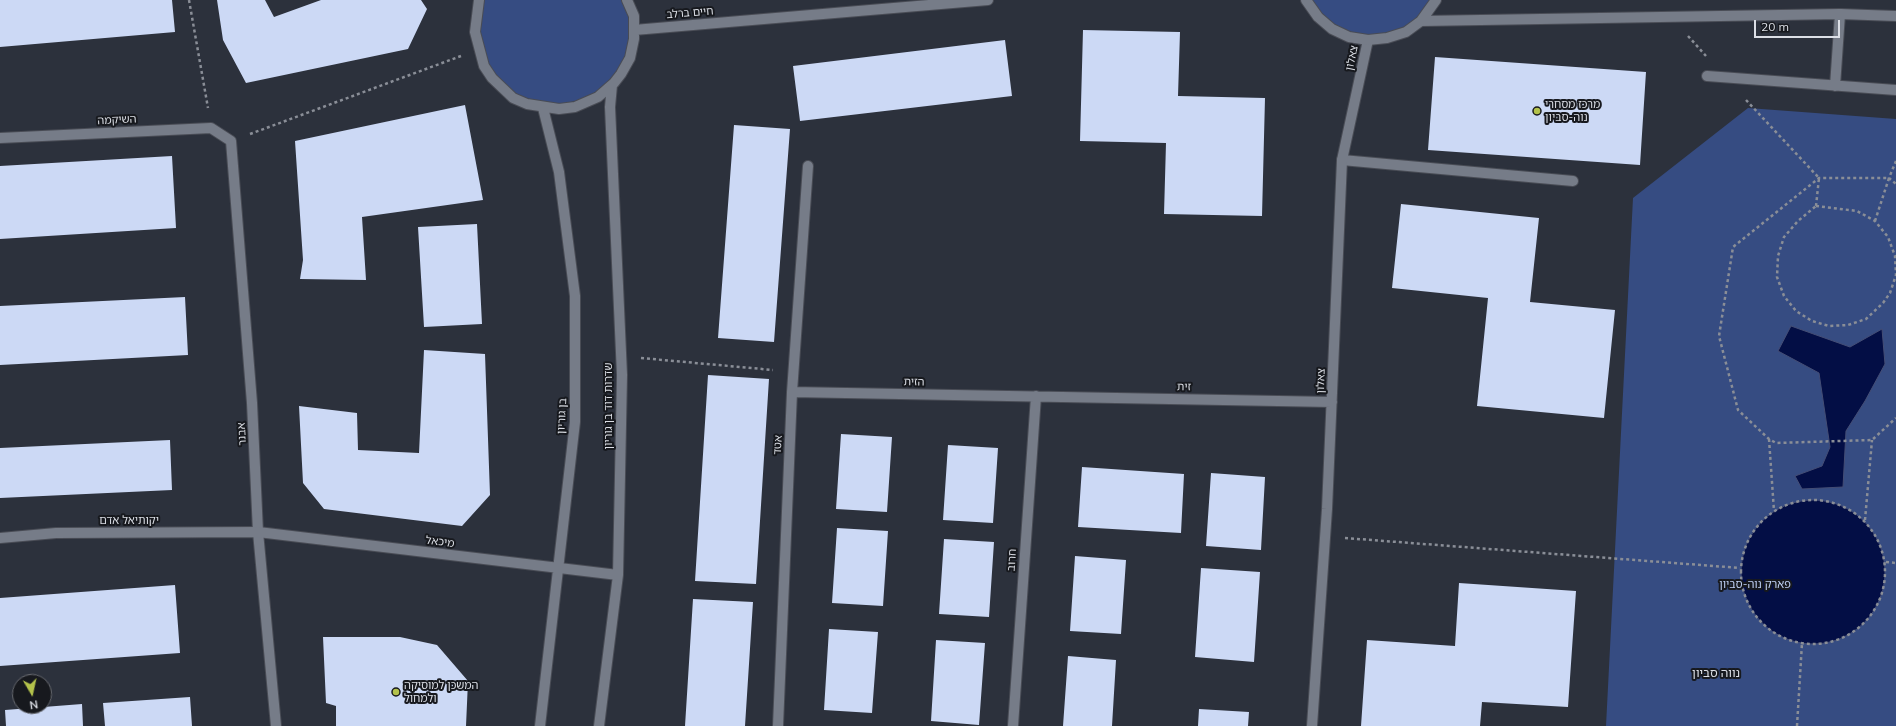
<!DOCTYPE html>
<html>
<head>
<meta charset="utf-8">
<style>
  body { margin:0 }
  #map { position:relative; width:1896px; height:726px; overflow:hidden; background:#2c313c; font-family:Mulish,sans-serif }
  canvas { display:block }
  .north { position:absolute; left:12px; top:674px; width:40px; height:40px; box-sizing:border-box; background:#17191e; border:1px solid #66686e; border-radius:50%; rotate:171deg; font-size:11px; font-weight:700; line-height:16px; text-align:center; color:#dcdfe6 }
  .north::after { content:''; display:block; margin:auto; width:14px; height:18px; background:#b3c24b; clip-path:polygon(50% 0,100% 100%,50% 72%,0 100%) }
  .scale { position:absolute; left:1754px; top:20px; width:86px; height:18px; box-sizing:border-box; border:2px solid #dcdfe6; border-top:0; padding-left:5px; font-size:12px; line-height:14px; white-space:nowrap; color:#dcdfe6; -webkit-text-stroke:3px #17191e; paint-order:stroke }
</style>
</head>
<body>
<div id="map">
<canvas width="1896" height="726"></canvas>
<div class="north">N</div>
<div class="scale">20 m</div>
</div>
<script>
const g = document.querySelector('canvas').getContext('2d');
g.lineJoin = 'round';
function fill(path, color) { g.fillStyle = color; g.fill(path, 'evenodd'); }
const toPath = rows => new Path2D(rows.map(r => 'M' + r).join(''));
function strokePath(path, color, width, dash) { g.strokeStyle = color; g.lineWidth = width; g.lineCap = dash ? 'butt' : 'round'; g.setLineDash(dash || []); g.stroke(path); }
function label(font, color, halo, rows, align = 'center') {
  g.font = font + ' Mulish,"Noto Sans Hebrew",sans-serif'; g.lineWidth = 4; g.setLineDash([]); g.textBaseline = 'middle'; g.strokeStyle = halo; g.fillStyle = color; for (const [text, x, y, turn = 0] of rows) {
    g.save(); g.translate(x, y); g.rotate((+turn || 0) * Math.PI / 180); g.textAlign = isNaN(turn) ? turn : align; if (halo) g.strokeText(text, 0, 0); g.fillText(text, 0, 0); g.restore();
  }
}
fill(toPath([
  [483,0,623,0,629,17,630,39,625,60,619,72,608,82,598,91,581,100,556,105,519,98,493,74,483,55,479,31],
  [1309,0,1432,0,1419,19,1404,30,1368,38,1334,27],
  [1748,108,1896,119,1896,726,1606,726,1633,198]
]), '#364c82');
const water = toPath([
  [1791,326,1850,347,1882,329,1885,364,1865,401,1846,431,1843,487,1802,489,1795,476,1822,466,1830,447,1819,373,1778,351,1791,326],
  '1741 572a72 72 0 1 1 144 0a72 72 0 1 1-144 0Z'
]);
fill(water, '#030e45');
strokePath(water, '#444d75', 1);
fill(toPath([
  [0,0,172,0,175,32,0,47],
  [217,0,265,0,274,17,321,0,421,0,427,9,408,49,246,83,223,40],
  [1083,30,1180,32,1178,96,1265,98,1262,216,1164,214,1166,143,1080,141],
  [1005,40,1012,96,800,121,793,66],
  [1435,57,1646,72,1640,165,1428,150],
  [465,105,483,200,362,217,366,280,300,279,303,260,295,141],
  [734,125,790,129,774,342,718,338],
  [172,156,176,228,0,239,0,166],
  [1401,204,1539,218,1530,302,1615,310,1604,418,1477,406,1488,298,1392,288],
  [477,224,482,324,424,327,418,227],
  [185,297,188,355,0,365,0,306],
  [424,350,485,354,490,495,462,526,324,509,303,483,299,406,357,413,358,450,419,453],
  [708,375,769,379,756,584,695,581],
  [841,434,892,437,887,512,836,509],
  [170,440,172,490,0,498,0,448],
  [948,445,998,448,993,523,943,520],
  [1082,467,1184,474,1181,533,1078,527],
  [1211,473,1265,477,1261,550,1206,546],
  [837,528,888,531,883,606,832,603],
  [944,539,994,542,989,617,939,614],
  [1075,556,1126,560,1121,634,1070,631],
  [1201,568,1260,572,1254,662,1195,657],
  [1459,583,1576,591,1568,707,1482,702,1480,726,1361,726,1367,640,1455,646],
  [175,585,180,653,0,666,0,598],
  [693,599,753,602,745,726,685,726],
  [829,629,878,632,872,713,824,710],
  [323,637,400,637,437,645,468,681,466,726,336,726,336,706,326,703],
  [936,640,985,643,979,725,931,721],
  [1068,656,1116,660,1112,726,1063,726],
  [190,697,192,726,105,726,103,703],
  [82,704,83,726,6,726,5,710],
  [1199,709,1249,712,1248,726,1198,726]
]), '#ccd9f5');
const service = toPath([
  [1707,76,1896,90],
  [1835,86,1840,14],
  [1342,160,1573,181]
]);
const minor = toPath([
  [0,138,211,128,231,141,252,403,258,532,276,726],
  [792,392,1332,402],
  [778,726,792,392,808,166],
  [1013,726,1036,396],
  [1312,726,1327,509,1342,160,1368,40]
]);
const tertiary = toPath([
  [479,0,475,32,484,66,492,78,513,98,527,104,559,109,575,107,598,97,614,83,621,74,630,58,634,39,634,16,627,0],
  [1306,0,1318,17,1332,29,1349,37,1368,40,1387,38,1406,32,1421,21,1436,0],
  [1421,21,1840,14,1896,16],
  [634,30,988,0],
  [0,538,56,533,258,532,618,575],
  [540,726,575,422,575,296,559,172,543,108],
  [599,726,618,575,622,375,610,107,612,85]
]);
strokePath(service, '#494c55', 12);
strokePath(minor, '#494c55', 12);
strokePath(tertiary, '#494c55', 12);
strokePath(toPath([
  [189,0,208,108],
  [1688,36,1706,56],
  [1746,100,1819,178,1816,206],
  [250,134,461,56],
  [1896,161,1889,178,1896,184],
  [1816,206,1857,211,1875,221,1888,237,1895,256,1896,275,1890,293,1883,303,1866,319,1848,325,1829,326,1812,321,1796,311,1784,296,1777,277,1778,256,1784,237,1798,221,1816,206],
  [1875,221,1889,178,1819,178,1733,247,1719,336,1738,410,1769,439,1776,443,1872,440,1896,418],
  [641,358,773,370],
  [1769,439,1774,511],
  '1741 572a72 72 0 1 1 144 0a72 72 0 1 1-144 0Z',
  [1865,520,1872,440],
  [1345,538,1740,568],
  [1886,562,1896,563],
  [1797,726,1802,643]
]), '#8a8e97', 2.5, [3, 3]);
strokePath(service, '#767c88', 10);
strokePath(minor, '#767c88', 10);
strokePath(tertiary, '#767c88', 10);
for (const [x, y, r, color] of [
  [1537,111,4,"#b3c24b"],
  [396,692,4,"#b3c24b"]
]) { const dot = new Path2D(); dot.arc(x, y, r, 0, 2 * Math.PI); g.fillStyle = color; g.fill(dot); strokePath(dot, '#17191e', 1.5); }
label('11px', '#dcdfe6', '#17191e', [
  ["חיים ברלב",690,13,-5],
  ["צאלון",1352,58,-78],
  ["השיקמה",117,120,-3],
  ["צאלון",1321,381,-88],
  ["הזית",914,382,1],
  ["זית",1184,387,1],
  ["שדרות דוד בן גוריון",609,406,-90],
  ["בן גוריון",562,416,-87],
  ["אבנר",242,434,-93],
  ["אטד",778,445,-87],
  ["יקותיאל אדם",129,521],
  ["מיכאל",440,542,7],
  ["חרוב",1012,560,-86]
]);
label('11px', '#dcdfe6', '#17191e', [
  ["מרכז מסחרי",1545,105],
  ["נוה-סביון",1545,118],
  ["המשכן למוסיקה",404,686],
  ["ולמחול",404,699]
], 'left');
label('11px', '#bfd0f4', '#17191e', [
  ["פארק נוה-סביון",1755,585]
]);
label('12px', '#dcdfe6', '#17191e', [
  ["נווה סביון",1716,673]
]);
</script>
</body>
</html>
